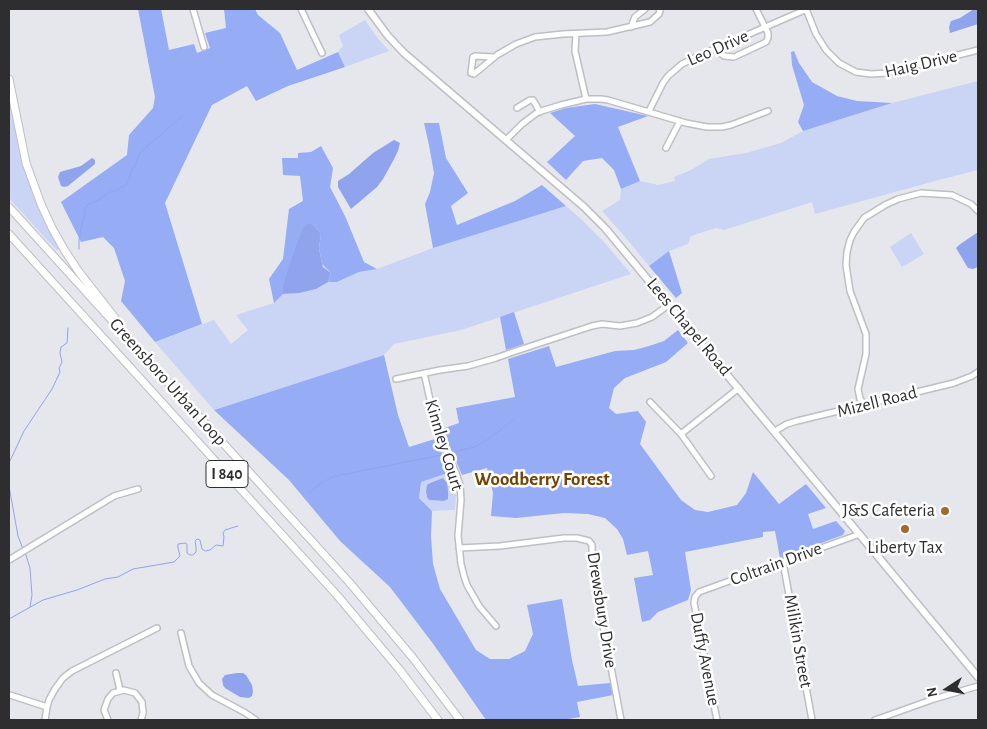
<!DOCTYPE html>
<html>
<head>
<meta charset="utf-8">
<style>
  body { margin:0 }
  #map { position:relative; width:987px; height:729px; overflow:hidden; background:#e5e7ec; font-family:"Alegreya Sans",sans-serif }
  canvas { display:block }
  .frame { position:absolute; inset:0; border:10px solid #2e2e30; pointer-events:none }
  .north { position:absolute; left:922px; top:664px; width:50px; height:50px; -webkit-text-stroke:4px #fff; paint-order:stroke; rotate:259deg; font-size:14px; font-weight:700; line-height:20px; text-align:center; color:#2e2e30 }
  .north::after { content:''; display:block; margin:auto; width:18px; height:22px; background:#2e2e30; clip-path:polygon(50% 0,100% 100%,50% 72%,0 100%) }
</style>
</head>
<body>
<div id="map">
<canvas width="987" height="729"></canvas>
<div class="frame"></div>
<div class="north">N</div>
</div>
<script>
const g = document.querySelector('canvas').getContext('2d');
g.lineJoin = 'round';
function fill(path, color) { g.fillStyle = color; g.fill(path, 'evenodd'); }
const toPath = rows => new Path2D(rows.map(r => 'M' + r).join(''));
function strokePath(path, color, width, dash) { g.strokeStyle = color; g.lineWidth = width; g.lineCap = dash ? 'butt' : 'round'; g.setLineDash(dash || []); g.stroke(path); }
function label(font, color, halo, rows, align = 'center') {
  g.font = font + ' "Alegreya Sans",sans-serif'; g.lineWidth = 5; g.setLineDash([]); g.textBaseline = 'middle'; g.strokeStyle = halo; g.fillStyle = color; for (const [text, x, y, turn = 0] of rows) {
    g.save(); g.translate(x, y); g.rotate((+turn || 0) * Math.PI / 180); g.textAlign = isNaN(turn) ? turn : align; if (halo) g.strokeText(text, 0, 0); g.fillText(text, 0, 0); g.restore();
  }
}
fill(toPath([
  [365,20,376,36,389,51,345,67,338,52,343,46,339,35],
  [978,81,978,170,935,181,815,214,812,202,724,230,716,228,691,236,688,244,669,251,649,266,626,238,602,211,620,200,621,189,640,181,658,185,675,181,674,177,691,170,709,159,746,153,781,143,803,131,892,103],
  [9,99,17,141,25,172,36,202,47,227,60,248,57,250,47,240,9,198],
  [566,206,580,218,605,243,631,274,461,330,394,344,384,355,214,410,155,342,214,320,231,344,248,330,236,315,274,303,283,294,289,294,316,289,328,282,337,282,359,272,377,269,433,248],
  [911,233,924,254,902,267,890,247],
  [451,472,454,482,456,494,455,510,432,511,419,498,421,482],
  [443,478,447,483,448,496,444,501,429,500,427,497,426,490,427,485,430,483]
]), '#cad4f5');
fill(toPath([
  [138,9,161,9,169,50,194,44,197,53,210,48,205,33,226,28,224,9,255,9,258,15,280,33,297,70,338,52,345,67,288,86,256,101,247,86,212,105,165,203,202,324,155,342,121,301,125,281,114,248,103,237,81,242,61,202,127,155,129,135,153,108,155,97],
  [794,51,799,63,812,82,837,96,857,101,892,103,803,131,798,122,804,105,792,65,791,52],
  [595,104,648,116,618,127,640,181,621,189,614,170,602,158,583,161,566,180,547,162,575,136,550,113,566,108],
  [424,123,439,123,446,158,468,193,451,206,457,225,515,201,542,185,566,206,433,248,425,204,430,192,434,173,429,145],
  [321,146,333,168,330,187,345,216,364,262,377,269,359,272,337,282,328,282,331,273,322,264,319,248,321,234,314,225,310,223,283,284,283,294,274,303,269,279,283,259,289,209,303,201,300,176,283,175,282,158,298,158,298,153,311,152],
  [669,251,682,293,676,298,649,266],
  [514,312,524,344,506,350,500,317],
  [678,330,688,343,666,362,625,378,614,388,609,408,616,414,638,411,646,422,640,444,681,500,695,510,708,512,737,505,746,493,753,472,779,504,806,484,826,508,808,514,813,529,836,521,845,531,843,535,780,558,775,531,763,532,763,537,685,552,691,590,688,600,658,612,650,620,642,622,634,578,653,575,648,551,627,555,623,539,617,529,605,518,588,514,564,513,516,518,491,516,493,493,487,468,462,475,442,429,459,423,456,408,515,397,508,359,549,346,556,367,615,351,634,350,649,346,664,341],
  [384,355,398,415,409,447,435,439,451,472,421,482,419,498,432,511,431,536,433,564,440,589,476,650,490,659,509,659,525,651,533,634,527,605,562,599,572,660,578,686,610,683,613,695,577,702,580,717,563,720,486,720,434,645,390,587,340,541,289,480,214,410]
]), '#96acf4');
fill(toPath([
  [974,9,978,9,978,24,950,33,949,27,951,21,960,18],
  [394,140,400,143,398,151,393,161,383,179,377,187,351,209,338,187,338,181,349,174,373,153],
  [92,158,95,160,95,164,68,186,64,187,61,186,58,177,60,172,81,166],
  [311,223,314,225,321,234,319,248,322,264,323,267,331,273,328,282,316,289,299,293,283,294,283,284,299,238,305,225],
  [978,232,978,267,973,269,968,268,956,248,959,245],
  [443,478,447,483,448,490,448,499,444,501,429,500,427,497,426,491,427,485,430,483],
  [237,673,243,673,246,675,252,685,253,692,252,696,249,698,240,697,225,688,223,685,222,679,225,675]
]), '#8fa4ec');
strokePath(toPath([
  [79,249,79,240,82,223,85,214,85,208,88,204,99,200,109,192,113,192,126,185,129,179,131,172,135,166,140,153,182,116],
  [455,452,474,447,487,440,513,420],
  [9,463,24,431,52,389,60,372,59,368,62,362,60,353,61,347,67,343,68,328],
  [9,486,18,536,23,549],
  [309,493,319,485,330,478,341,475,441,455],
  [25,552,30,568,32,595,30,607],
  [9,619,43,600,77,590,105,579,118,577,133,569,174,562,180,556,178,548,178,544,186,543,187,545,187,553,190,555,193,555,196,552,196,546,195,541,197,539,200,540,202,549,205,551,210,550,216,545,223,546,224,537,223,533,225,530,238,526]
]), '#8fa4ec', 1);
const minor = toPath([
  [193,9,204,47],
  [301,9,322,53],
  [806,9,816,34,826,50,839,63,856,72,871,74,887,73,978,50],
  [631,27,635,17,645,9],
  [576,34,575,51,586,99],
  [715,49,724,56,734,57,766,42,768,38,768,33,756,9],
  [494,57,475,56,473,57,471,73,474,74,497,55,516,44,535,37,563,34,607,32,637,25,650,22,659,14,660,11,659,9],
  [517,108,530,100,533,100,540,112],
  [649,111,663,83,668,76,682,64,694,58,807,9],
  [506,140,522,124,538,112,561,105,586,99,601,99,608,100,686,123,707,127,722,127,731,125,768,111],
  [666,148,680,121],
  [424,373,437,431,456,473,460,485,461,500,458,536,461,564,464,576,467,585,479,606,496,626],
  [396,379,440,370,468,366,496,358,513,352,592,326,602,324,620,326,637,323,652,317,670,304],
  [650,402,681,434,711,476],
  [865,405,860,399,858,389,866,354,866,334,850,291,846,265,847,252,850,240,854,232,864,218,885,205,898,199,921,193,952,195,971,204,978,211],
  [775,431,787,424,797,421,954,383,972,376,978,372],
  [681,434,739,388],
  [459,548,500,546,564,538,577,538,589,541,592,545,592,565,594,577,621,720],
  [9,560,114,496,138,489],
  [783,562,812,720],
  [181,633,189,666,199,683,212,695,244,712,256,720],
  [116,673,120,690],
  [10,695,47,707],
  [45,720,47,707,49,700,55,689,63,678,72,671,157,628],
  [108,720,104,710,108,699,113,693,124,690,135,693,142,702,143,713,141,720],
  [717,720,694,603,695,597,699,592,860,534],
  [875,720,934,699,978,686]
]);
const major = toPath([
  [368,9,388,36,404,53,584,207,605,228,978,677]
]);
const highway = toPath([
  [9,79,26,163,41,204,52,228,65,251,79,272,115,318],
  [9,207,349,582,413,658,460,720],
  [9,234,336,594,399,669,438,720]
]);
strokePath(minor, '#bebfc4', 8);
strokePath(major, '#bebfc4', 9);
strokePath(highway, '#bebfc4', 9);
strokePath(minor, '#fff', 5);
strokePath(major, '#fff', 6);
strokePath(highway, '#fff', 7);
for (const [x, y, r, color] of [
  [945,511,5,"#a4672c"],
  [905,529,5,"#a4672c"]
]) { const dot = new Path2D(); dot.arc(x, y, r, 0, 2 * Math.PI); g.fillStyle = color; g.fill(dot); strokePath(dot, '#fff', 2); }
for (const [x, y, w] of [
  [227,474,42]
]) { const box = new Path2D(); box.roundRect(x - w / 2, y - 13.5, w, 27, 4); g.fillStyle = '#fff'; g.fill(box); strokePath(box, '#2e2e30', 1); }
label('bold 16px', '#2e2e30', null, [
  ["I 840",227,474]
]);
label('18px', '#2e2e30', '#fff', [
  ["Leo Drive",718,48,-24],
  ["Haig Drive",921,64,-13],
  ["Lees Chapel Road",689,327,50],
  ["Greensboro Urban Loop",168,382,48],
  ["Mizell Road",877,402,-14],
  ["Kinnley Court",444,445,73],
  ["Coltrain Drive",776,564,-20],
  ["Drewsbury Drive",602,610,81],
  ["Milikin Street",798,641,80],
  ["Duffy Avenue",705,659,79]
]);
label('18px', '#2e2e30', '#fff', [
  ["J&S Cafeteria",935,511],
  ["Liberty Tax",905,548,"center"]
], 'right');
label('bold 19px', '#774101', '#fff', [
  ["Woodberry Forest",542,479]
]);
</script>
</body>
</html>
